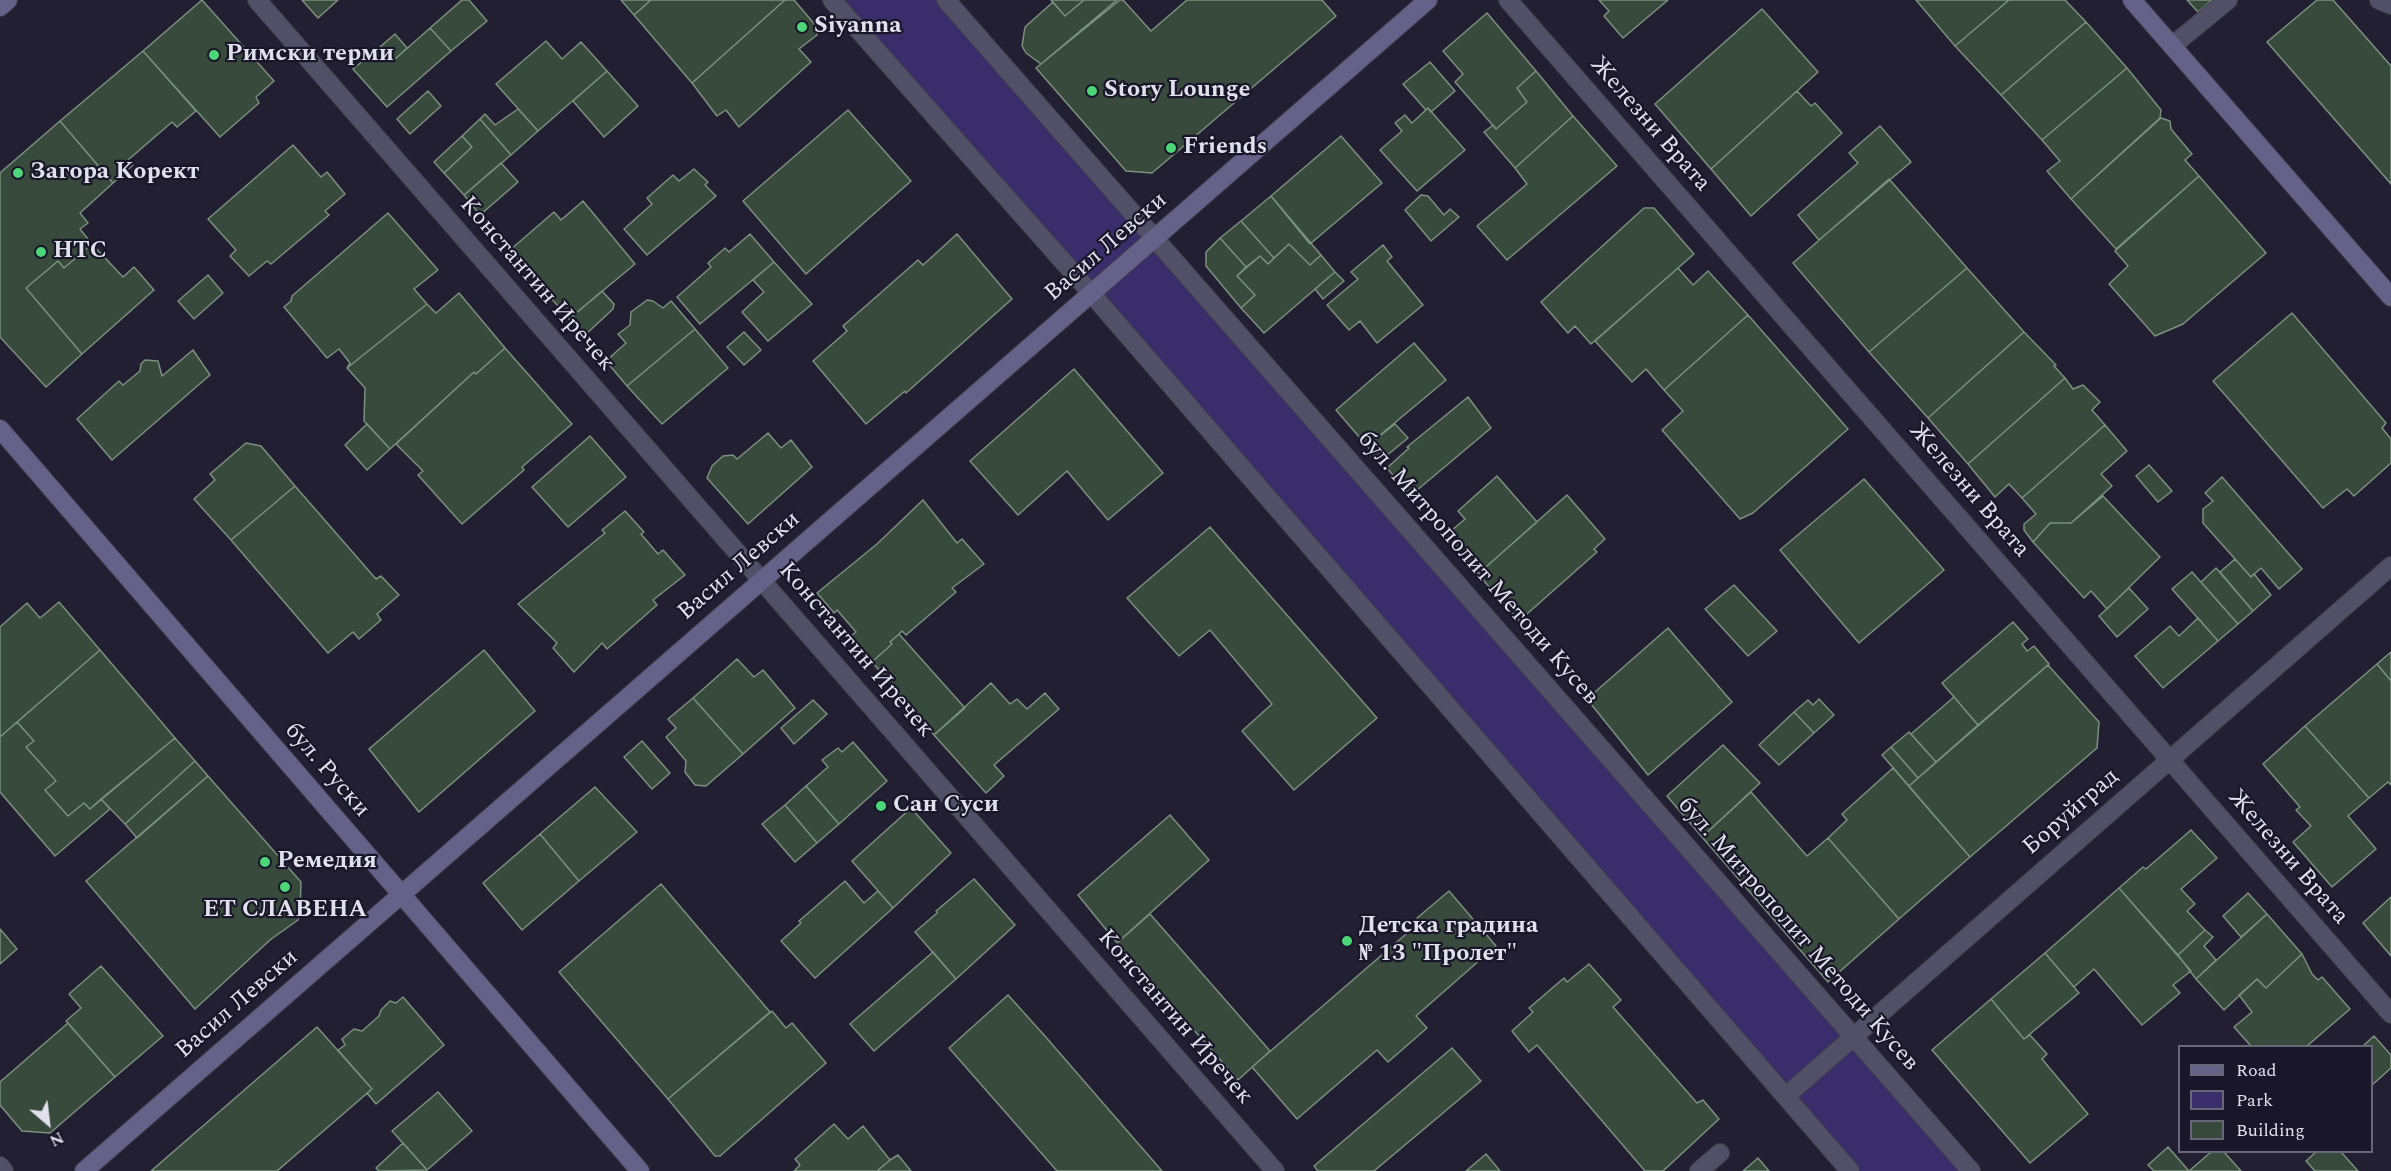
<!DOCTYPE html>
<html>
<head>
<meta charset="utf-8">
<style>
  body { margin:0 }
  #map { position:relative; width:2391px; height:1171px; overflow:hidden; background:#221f32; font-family:Spectral,serif }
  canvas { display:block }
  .legend { position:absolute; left:2178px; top:1045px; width:195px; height:108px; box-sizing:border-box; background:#181628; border:2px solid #686777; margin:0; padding:8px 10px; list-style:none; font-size:18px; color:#e1e0ed }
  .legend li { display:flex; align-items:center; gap:12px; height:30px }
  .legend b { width:30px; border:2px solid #686777 }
  .north { position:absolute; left:18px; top:1093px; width:60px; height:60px; -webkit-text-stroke:4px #181628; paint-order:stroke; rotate:152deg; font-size:16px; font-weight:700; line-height:24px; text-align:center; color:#e1e0ed }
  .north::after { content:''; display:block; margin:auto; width:21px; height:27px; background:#e1e0ed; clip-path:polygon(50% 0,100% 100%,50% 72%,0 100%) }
</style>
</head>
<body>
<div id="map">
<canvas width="2391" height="1171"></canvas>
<ul class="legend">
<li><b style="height:8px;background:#666189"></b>Road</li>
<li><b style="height:16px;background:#3a2d6b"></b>Park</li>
<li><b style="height:16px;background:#374a3b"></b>Building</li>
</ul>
<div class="north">N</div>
</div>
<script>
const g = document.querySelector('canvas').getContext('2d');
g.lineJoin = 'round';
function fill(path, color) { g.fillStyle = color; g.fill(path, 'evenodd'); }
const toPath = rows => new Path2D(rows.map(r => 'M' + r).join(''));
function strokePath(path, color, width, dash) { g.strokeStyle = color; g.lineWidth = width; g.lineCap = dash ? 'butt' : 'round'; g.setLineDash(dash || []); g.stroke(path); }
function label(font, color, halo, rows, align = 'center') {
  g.font = font + ' Spectral,serif'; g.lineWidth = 4.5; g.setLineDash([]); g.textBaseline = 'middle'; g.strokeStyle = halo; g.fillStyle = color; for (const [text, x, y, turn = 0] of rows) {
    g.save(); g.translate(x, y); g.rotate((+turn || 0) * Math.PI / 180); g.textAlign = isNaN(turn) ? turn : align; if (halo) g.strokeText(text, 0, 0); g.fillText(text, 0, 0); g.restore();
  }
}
fill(toPath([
  [832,0,944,0,1971,1171,1850,1171]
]), '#3a2d6b');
const building = toPath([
  [202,0,274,81,256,97,259,103,220,137,143,51,202,0],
  [302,0,338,0,318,18,302,0],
  [462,0,469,0,487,21,451,51,430,28,462,0],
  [621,0,651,0,634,15,621,0],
  [651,0,785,0,692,83,634,15,651,0],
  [785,0,794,0,817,27,817,35,799,49,811,62,739,127,726,110,717,116,692,83,785,0],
  [1051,0,1084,0,1065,16,1051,0],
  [1084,0,1117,0,1041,64,1026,53,1022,46,1025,27,1053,2,1065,16,1084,0],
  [1120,0,1123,0,1151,31,1187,0,1322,0,1336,16,1152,173,1126,171,1036,68,1120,0],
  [1599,0,1668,0,1623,38,1604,16,1609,11,1599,0],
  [1916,0,2009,0,1955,46,1916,0],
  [2009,0,2065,0,2086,22,2001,95,1955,46,2009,0],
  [2187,0,2212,0,2198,12,2187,0],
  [2317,0,2333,0,2391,66,2391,184,2267,42,2317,0],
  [1762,9,1818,72,1711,169,1655,104,1762,9],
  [1487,13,1536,71,1517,88,1527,102,1496,129,1455,82,1463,74,1443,51,1487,13],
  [2086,22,2127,68,2042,140,2001,95,2086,22],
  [430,28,451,51,387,107,353,69,381,46,394,60,430,28],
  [395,34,407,48,394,60,381,46,395,34],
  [546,41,562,59,581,42,607,71,538,131,496,84,546,41],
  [143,51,196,111,177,127,172,122,128,160,133,165,113,183,60,121,143,51],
  [1430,62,1455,91,1431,112,1428,108,1426,110,1403,84,1430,62],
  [2127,68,2161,110,2160,118,2071,199,2047,171,2060,161,2042,140,2127,68],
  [607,71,638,106,604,137,573,101,607,71],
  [1536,71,1573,116,1515,168,1484,132,1493,125,1496,129,1527,102,1517,88,1536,71],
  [428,91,441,106,410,134,397,119,428,91],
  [1797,91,1811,106,1815,103,1842,133,1751,216,1711,169,1797,91],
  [1428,108,1465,150,1417,191,1380,150,1402,131,1395,123,1405,115,1412,123,1428,108],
  [518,109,538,131,511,155,480,119,485,114,495,125,518,109],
  [848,110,911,181,806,274,743,201,848,110],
  [1573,116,1617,166,1507,260,1477,226,1527,184,1515,168,1573,116],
  [2161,118,2170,121,2171,129,2192,154,2185,160,2199,176,2116,249,2071,199,2161,118],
  [480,119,511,155,464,195,444,173,472,147,462,136,480,119],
  [60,121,113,183,80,213,88,223,80,229,92,244,64,268,58,261,26,288,82,354,46,387,0,337,0,173,60,121],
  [1880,126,1911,162,1819,240,1798,215,1858,163,1849,153,1880,126],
  [462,136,472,147,444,173,434,162,462,136],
  [1341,136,1382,183,1310,244,1271,196,1341,136],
  [293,145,321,177,327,172,345,194,325,211,329,215,290,248,271,264,267,261,249,276,230,256,236,250,208,219,293,145],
  [501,163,518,182,480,215,464,195,501,163],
  [694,169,708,182,705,185,716,196,647,255,624,229,652,204,647,198,673,175,679,181,694,169],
  [2199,176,2266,253,2183,324,2155,336,2109,284,2128,266,2115,251,2199,176],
  [1889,179,1967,268,1869,352,1793,263,1889,179],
  [1421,195,1428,196,1444,215,1450,209,1459,217,1431,241,1405,210,1421,195],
  [1271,196,1321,255,1310,265,1289,244,1274,258,1241,221,1271,196],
  [583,201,635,264,569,319,510,250,554,212,561,220,583,201],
  [1644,208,1654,208,1694,254,1591,344,1575,326,1568,333,1541,302,1644,208],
  [388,213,438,270,414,289,427,304,347,368,350,363,339,349,327,358,284,307,291,301,292,296,388,213],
  [1241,221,1274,258,1268,264,1260,256,1246,267,1220,238,1241,221],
  [750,234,774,262,700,324,677,297,711,267,708,263,725,248,729,252,750,234],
  [957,234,1012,299,906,393,905,391,866,424,813,361,847,331,843,326,918,260,923,265,957,234],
  [1220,238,1246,267,1237,276,1255,295,1241,308,1206,266,1206,252,1220,238],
  [92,244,123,277,134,267,154,290,82,354,26,288,58,261,64,268,92,244],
  [1289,244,1310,265,1321,255,1335,272,1264,333,1241,308,1255,295,1237,276,1260,256,1268,264,1289,244],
  [1383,245,1392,257,1387,261,1423,305,1377,343,1360,321,1349,330,1327,305,1358,279,1351,272,1383,245],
  [774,262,812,304,768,341,742,312,764,292,753,280,774,262],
  [1678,268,1693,285,1708,271,1748,315,1664,390,1646,369,1632,382,1595,341,1678,268],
  [1967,268,2024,332,1928,418,1869,352,1967,268],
  [1335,272,1344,281,1323,299,1315,289,1335,272],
  [208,275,223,293,194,319,178,301,208,275],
  [602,291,614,304,613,309,584,336,569,319,602,291],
  [459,293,505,348,476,374,474,372,390,449,364,421,365,388,347,368,427,304,436,313,459,293],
  [647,300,653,301,663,308,671,301,695,329,627,386,606,361,626,343,618,334,630,325,631,312,647,300],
  [2292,313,2386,423,2382,428,2391,439,2391,463,2354,496,2347,489,2323,508,2213,381,2292,313],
  [1748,315,1848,429,1753,513,1740,519,1662,430,1683,411,1664,390,1748,315],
  [695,329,728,368,662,424,627,386,695,329],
  [744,332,761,350,744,365,727,347,744,332],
  [2024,332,2056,365,2054,366,2065,378,1968,464,1928,418,2024,332],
  [1414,343,1446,380,1367,446,1336,410,1414,343],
  [505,348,572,424,522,467,524,470,462,524,418,475,423,471,396,444,474,372,476,374,505,348],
  [193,350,210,375,112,460,77,419,119,381,123,385,140,371,141,364,145,360,158,361,162,376,193,350],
  [1074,369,1163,473,1108,520,1067,471,1018,515,970,461,1074,369],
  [2065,378,2073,389,2083,385,2100,402,2092,410,2105,425,2022,498,2009,484,1995,497,1968,464,2065,378],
  [1468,397,1491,428,1410,496,1387,468,1409,448,1407,447,1468,397],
  [367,424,390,449,367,470,345,445,367,424],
  [1395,424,1408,438,1380,461,1367,446,1395,424],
  [2105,425,2127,451,2101,474,2112,486,2071,523,2050,523,2033,542,2024,530,2024,524,2036,514,2022,498,2105,425],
  [768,433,781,448,791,440,812,467,748,524,707,478,712,466,723,456,733,455,737,459,768,433],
  [590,436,626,477,568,527,532,487,590,436],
  [246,443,261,446,295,486,231,540,194,499,215,480,210,474,246,443],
  [2149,465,2172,491,2158,502,2136,476,2149,465],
  [1497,476,1537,522,1478,574,1445,536,1465,519,1458,511,1497,476],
  [2222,477,2302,569,2279,589,2261,568,2251,577,2203,523,2203,509,2213,501,2205,493,2222,477],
  [1864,479,1944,570,1859,643,1780,550,1864,479],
  [295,486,376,579,381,576,399,595,377,614,381,620,359,639,353,632,328,653,231,540,295,486],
  [1567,495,1605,539,1594,549,1597,552,1519,621,1478,574,1567,495],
  [2103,496,2160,557,2107,609,2091,591,2084,598,2033,542,2050,523,2071,523,2103,496],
  [923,500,957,543,962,539,984,564,952,588,956,592,906,635,902,631,899,634,890,642,892,644,872,662,851,636,856,632,837,610,834,613,817,593,877,544,923,500],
  [625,511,644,532,641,534,658,554,663,550,685,575,653,600,657,605,607,649,602,643,574,672,553,648,557,643,518,604,605,533,602,530,625,511],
  [1210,527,1377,718,1294,790,1242,731,1272,704,1210,630,1179,656,1127,598,1210,527],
  [2235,559,2251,577,2254,574,2271,595,2253,611,2220,572,2235,559],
  [2216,568,2253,611,2238,624,2201,582,2216,568],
  [2192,572,2238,624,2218,641,2172,589,2192,572],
  [1734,585,1777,631,1748,656,1705,609,1734,585],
  [2129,588,2148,609,2117,637,2099,616,2129,588],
  [59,602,100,650,0,737,0,627,27,603,40,618,59,602],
  [2198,618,2218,641,2163,688,2135,656,2170,626,2179,636,2198,618],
  [2013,622,2028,639,2022,644,2027,651,2034,646,2049,664,1978,725,1942,683,2013,622],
  [1668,628,1732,702,1648,775,1587,699,1668,628],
  [899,634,965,708,934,735,872,662,892,644,890,642,899,634],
  [100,650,175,738,90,809,84,803,68,816,45,790,56,781,26,747,34,741,17,722,100,650],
  [484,650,535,711,419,812,369,749,484,650],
  [2391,652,2391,681,2377,664,2391,652],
  [737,659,754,677,763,670,795,708,743,754,693,698,737,659],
  [2377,664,2391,681,2391,785,2388,782,2369,798,2305,726,2377,664],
  [2048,665,2099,722,2097,748,1970,857,1909,786,2048,665],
  [991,683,1010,704,1017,699,1027,709,1045,693,1059,709,994,765,1004,776,986,793,934,735,991,683],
  [1954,697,1978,725,1936,762,1911,734,1954,697],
  [693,698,743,754,706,786,695,785,685,772,686,761,666,737,676,728,668,719,693,698],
  [1819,699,1834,715,1814,733,1794,712,1808,700,1813,705,1819,699],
  [813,700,827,714,794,744,781,728,813,700],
  [1794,712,1814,733,1779,765,1759,745,1794,712],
  [17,722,34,741,26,747,56,781,45,790,68,816,84,803,90,809,101,799,110,809,55,856,0,792,0,737,17,722],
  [2305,726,2369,798,2348,816,2376,849,2332,887,2293,842,2311,826,2296,810,2300,807,2263,764,2305,726],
  [1909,732,1936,762,1918,778,1891,747,1909,732],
  [175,738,195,761,125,824,101,799,175,738],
  [642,741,670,773,652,789,624,757,642,741],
  [853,742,887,781,839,824,806,786,828,767,822,760,838,748,842,752,853,742],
  [1723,745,1760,783,1702,837,1667,796,1723,745],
  [1891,747,1918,778,1909,786,1882,755,1891,747],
  [195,761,208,776,137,838,125,824,195,761],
  [1893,768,1970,857,1899,919,1828,838,1847,820,1842,814,1893,768],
  [208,776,301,882,300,913,298,920,270,940,195,1009,86,881,208,776],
  [806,786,839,824,817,843,785,805,806,786],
  [595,787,637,832,579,881,540,834,595,787],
  [1751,792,1807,856,1828,838,1899,919,1828,982,1702,837,1751,792],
  [785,805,817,843,795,862,762,824,785,805],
  [911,808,951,853,893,908,852,861,911,808],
  [1170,815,1209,860,1117,943,1078,895,1170,815],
  [2191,830,2217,858,2181,889,2195,904,2187,911,2205,930,2178,955,2119,888,2143,867,2146,869,2191,830],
  [540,834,579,881,522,930,483,883,540,834],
  [974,879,1015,925,956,979,915,932,937,913,936,911,974,879],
  [845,881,864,903,878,891,893,908,815,978,781,941,801,923,799,921,845,881],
  [661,884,770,1012,668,1099,559,972,661,884],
  [2119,888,2191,971,2173,985,2180,993,2142,1025,2094,969,2074,987,2045,953,2119,888],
  [1449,891,1496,946,1416,1016,1427,1028,1388,1062,1377,1050,1297,1119,1252,1067,1420,922,1417,918,1449,891],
  [2248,893,2267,914,2241,937,2223,916,2248,893],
  [2391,897,2391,956,2363,923,2391,897],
  [1150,914,1270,1051,1238,1080,1117,943,1150,914],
  [2267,914,2302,954,2266,988,2257,979,2224,1010,2196,979,2267,914],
  [0,929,17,949,0,964,0,929],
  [2205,930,2213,937,2204,946,2216,960,2196,979,2178,955,2205,930],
  [933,952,956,979,874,1051,850,1024,933,952],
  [2045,953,2079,993,2024,1039,1991,999,2045,953],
  [2302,954,2312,974,2318,980,2322,977,2350,1009,2307,1046,2251,1046,2234,1027,2252,1012,2239,995,2257,979,2266,988,2302,954],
  [1589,964,1621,1000,1613,1007,1697,1103,1703,1100,1719,1119,1663,1171,1645,1171,1537,1045,1529,1052,1512,1031,1533,1012,1529,1008,1564,978,1567,982,1589,964],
  [101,966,163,1036,115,1077,66,1021,81,1008,69,994,101,966],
  [1008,995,1044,1035,1162,1171,1057,1171,949,1048,1008,995],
  [403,997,444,1045,376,1104,367,1093,372,1089,338,1050,345,1045,342,1039,354,1029,362,1031,379,1016,381,1010,390,1001,396,1003,403,997],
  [1991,999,2024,1039,2030,1035,2047,1054,2042,1059,2088,1114,2030,1163,1932,1050,1991,999],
  [772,1011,786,1028,792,1023,826,1063,720,1156,715,1156,668,1099,772,1011],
  [68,1023,115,1077,50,1133,22,1131,0,1105,0,1082,68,1023],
  [317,1027,372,1089,277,1171,151,1171,317,1027],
  [2374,1036,2391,1055,2391,1068,2372,1085,2372,1046,2363,1046,2374,1036],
  [1452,1048,1481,1081,1374,1171,1318,1171,1314,1166,1452,1048],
  [438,1092,472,1131,427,1170,392,1131,438,1092],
  [834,1124,848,1139,863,1126,890,1160,877,1171,794,1171,800,1165,795,1159,834,1124],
  [403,1143,427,1170,379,1171,376,1168,403,1143],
  [2168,1147,2189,1171,2154,1171,2148,1165,2168,1147],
  [2211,1152,2224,1152,2241,1171,2189,1171,2211,1152],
  [2316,1152,2341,1152,2358,1171,2315,1171,2306,1161,2316,1152],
  [1486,1154,1500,1171,1466,1171,1486,1154],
  [898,1155,911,1171,877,1171,890,1160,898,1155],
  [1758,1158,1769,1171,1743,1171,1758,1158]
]);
fill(building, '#374a3b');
strokePath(building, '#7b907f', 1.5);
const lane = toPath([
  [2379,0,2391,5],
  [2172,46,2228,0]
]);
const street = toPath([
  [257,0,1275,1171],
  [832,0,1091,293,1850,1171],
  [946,0,1971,1171],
  [1508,0,2391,1014],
  [1786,1096,2391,566],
  [0,1166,4,1171],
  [1699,1171,1720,1153]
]);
const secondary = toPath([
  [2132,0,2391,297],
  [0,7,8,0],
  [0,429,640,1171],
  [84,1171,1428,0]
]);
strokePath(lane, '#3f3c4c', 20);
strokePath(street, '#3f3c4c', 20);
strokePath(secondary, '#3f3c4c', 20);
strokePath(lane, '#525066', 18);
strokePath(street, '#525066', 18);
strokePath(secondary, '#666189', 18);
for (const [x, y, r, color] of [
  [802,27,6,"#4cd677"],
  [214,55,6,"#4cd677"],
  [1092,91,6,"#4cd677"],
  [1171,148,6,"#4cd677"],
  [18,173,6,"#4cd677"],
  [41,252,6,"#4cd677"],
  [881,806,6,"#4cd677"],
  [265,862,6,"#4cd677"],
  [285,887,6,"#4cd677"],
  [1347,941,6,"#4cd677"]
]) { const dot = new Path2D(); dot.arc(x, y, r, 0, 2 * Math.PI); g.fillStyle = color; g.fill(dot); strokePath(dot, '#181628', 2); }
label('bold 24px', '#e1e0ed', '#181628', [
  ["Siyanna",814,27],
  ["Римски терми",226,55],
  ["Story Lounge",1104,91],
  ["Friends",1183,148],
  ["Загора Корект",30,173],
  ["НТС",53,252],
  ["Сан Суси",893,806],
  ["Ремедия",277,862],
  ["ЕТ СЛАВЕНА",285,911,"center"],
  ["Детска градина",1359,927],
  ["№ 13 \"Пролет\"",1359,955]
], 'left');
label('24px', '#e1e0ed', '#181628', [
  ["Железни Врата",1649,125,49],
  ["Васил Левски",1107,248,-41],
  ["Константин Иречек",536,285,49],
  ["Железни Врата",1968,491,49],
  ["Васил Левски",740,567,-41],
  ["бул. Митрополит Методи Кусев",1477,569,49],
  ["Константин Иречек",855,651,49],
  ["бул. Руски",326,771,49],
  ["Боруйград",2072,813,-41],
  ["Железни Врата",2287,858,49],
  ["бул. Митрополит Методи Кусев",1797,935,49],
  ["Васил Левски",238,1005,-41],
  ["Константин Иречек",1174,1018,49]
]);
</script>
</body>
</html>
